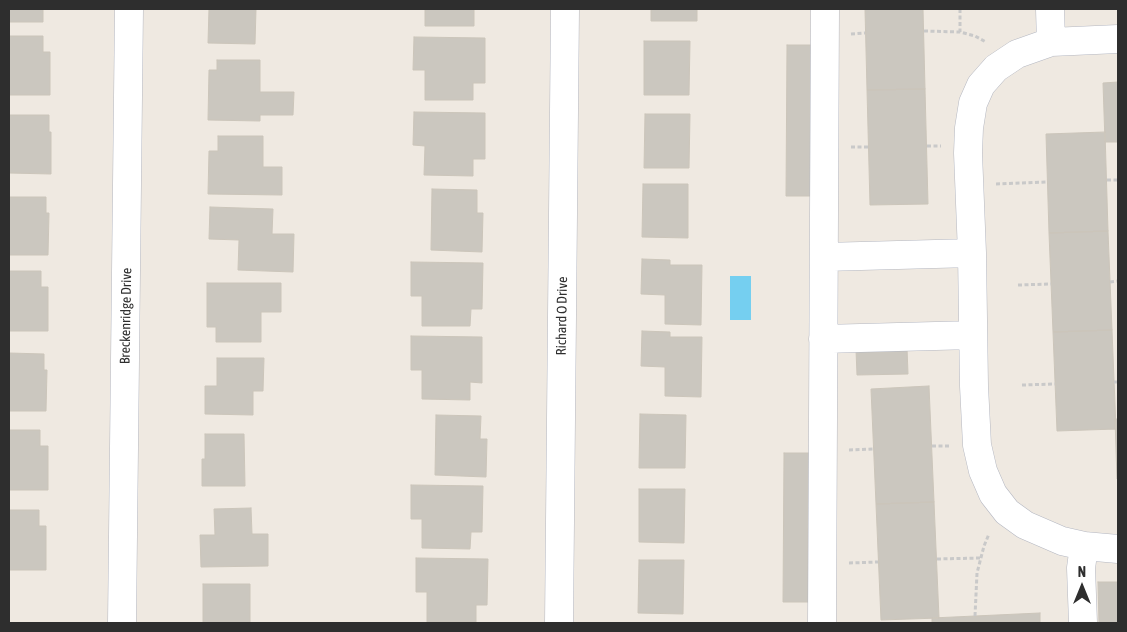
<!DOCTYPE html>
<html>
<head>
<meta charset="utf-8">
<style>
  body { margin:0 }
  #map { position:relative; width:1127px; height:632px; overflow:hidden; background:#efe9e1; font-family:"Asap Condensed",sans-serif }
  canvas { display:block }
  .frame { position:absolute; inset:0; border:10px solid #2e2e2e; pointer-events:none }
  .north { position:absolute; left:1057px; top:562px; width:50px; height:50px; -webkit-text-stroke:4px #fff; paint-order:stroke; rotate:0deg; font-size:14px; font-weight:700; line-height:20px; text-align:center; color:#2e2e2e }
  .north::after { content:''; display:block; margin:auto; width:18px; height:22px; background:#2e2e2e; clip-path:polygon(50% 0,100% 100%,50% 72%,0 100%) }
</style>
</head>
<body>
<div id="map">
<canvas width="1127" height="632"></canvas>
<div class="frame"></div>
<div class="north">N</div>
</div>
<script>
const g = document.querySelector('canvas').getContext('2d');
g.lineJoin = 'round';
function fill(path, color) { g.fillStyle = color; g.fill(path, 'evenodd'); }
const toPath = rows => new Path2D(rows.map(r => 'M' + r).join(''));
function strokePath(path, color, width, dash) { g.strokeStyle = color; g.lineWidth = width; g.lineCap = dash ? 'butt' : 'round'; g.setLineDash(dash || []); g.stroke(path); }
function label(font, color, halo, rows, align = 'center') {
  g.font = font + ' "Asap Condensed",sans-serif'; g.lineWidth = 4; g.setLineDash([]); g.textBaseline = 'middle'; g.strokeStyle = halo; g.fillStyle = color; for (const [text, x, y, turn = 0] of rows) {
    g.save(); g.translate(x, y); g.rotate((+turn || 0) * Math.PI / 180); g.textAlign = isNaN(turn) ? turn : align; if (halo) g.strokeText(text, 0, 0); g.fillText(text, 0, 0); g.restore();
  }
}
fill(toPath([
  [730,276,751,276,751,320,730,320]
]), '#75cff0');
const building = toPath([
  [9,9,43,9,43,22,9,22,9,9],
  [209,9,256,9,255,44,208,43,209,9],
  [425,9,485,9,474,9,474,26,425,26,425,9],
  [651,9,697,9,697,21,651,21,651,9],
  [865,9,923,9,925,89,867,90,865,9],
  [9,36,43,36,43,52,50,52,50,95,9,95,9,36],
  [414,37,485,38,485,83,473,83,473,100,425,100,425,70,413,70,414,37],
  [644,41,690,41,689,95,644,95,644,41],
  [787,45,812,45,811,196,786,196,787,45],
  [217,60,260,60,260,92,294,92,293,115,260,115,260,121,208,120,209,70,217,70,217,60],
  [1118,82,1118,142,1105,142,1103,83,1118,82],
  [925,89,928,204,870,205,867,90,925,89],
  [414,112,485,113,485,159,473,159,473,176,424,175,425,146,413,145,414,112],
  [645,114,690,114,689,168,644,168,645,114],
  [9,115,49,115,49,132,51,132,51,174,9,173,9,115],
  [1105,132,1108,231,1049,233,1046,134,1105,132],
  [218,136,263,136,263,167,282,167,282,195,208,194,209,151,218,151,218,136],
  [643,184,688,184,688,238,642,237,643,184],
  [432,189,477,190,477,213,483,213,482,252,431,250,432,189],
  [9,197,46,197,46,213,49,213,48,255,9,255,9,197],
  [210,207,273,209,272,234,294,234,293,272,238,270,239,240,209,239,210,207],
  [1108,231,1112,330,1053,332,1049,233,1108,231],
  [642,259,670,260,670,265,702,265,701,325,665,324,665,295,641,294,642,259],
  [411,262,483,263,482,309,471,309,470,326,422,326,422,296,411,296,411,262],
  [9,271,41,271,41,287,48,287,48,331,9,331,9,271],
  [207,283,281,283,281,312,261,312,261,342,216,342,216,327,207,327,207,283],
  [1112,330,1116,429,1057,431,1053,332,1112,330],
  [642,331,670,332,670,337,702,337,701,397,665,396,665,367,641,366,642,331],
  [411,336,482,337,482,383,470,382,470,400,422,399,422,370,411,370,411,336],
  [907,348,908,374,857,375,856,350,907,348],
  [9,353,44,354,44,370,47,370,46,411,9,411,9,353],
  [217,358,264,358,263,391,253,391,253,415,205,414,205,386,217,386,217,358],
  [929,386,934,502,876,504,871,389,929,386],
  [640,414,686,415,685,468,639,468,640,414],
  [436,415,481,416,480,439,487,439,486,477,435,475,436,415],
  [1115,419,1118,419,1118,479,1117,479,1115,419],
  [9,430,40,430,40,446,48,446,48,490,9,490,9,430],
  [205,434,244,434,245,486,202,486,202,459,205,459,205,434],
  [784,453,809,453,808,602,783,602,784,453],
  [411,485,483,486,482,532,471,532,470,549,422,548,422,519,411,519,411,485],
  [639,489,685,489,684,543,639,542,639,489],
  [934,502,939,618,881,620,876,504,934,502],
  [251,508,252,534,268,534,268,566,201,567,200,535,215,535,214,509,251,508],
  [9,510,39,510,39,526,46,526,46,570,9,570,9,510],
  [416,558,488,559,487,605,476,605,476,622,427,622,427,592,416,592,416,558],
  [639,560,684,560,683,614,638,613,639,560],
  [1098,582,1118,582,1118,623,1099,623,1098,582],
  [203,584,250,584,250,623,203,623,203,584],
  [1040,613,1040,623,932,623,932,618,1040,613]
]);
fill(building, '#cbc7bf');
strokePath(building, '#cbc5ba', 1);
const minor = toPath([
  [1050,9,1051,42],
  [1118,39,1051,42,1017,54,996,68,981,85,973,103,969,128,968,153,972,253,974,386,977,445,983,471,993,494,1007,512,1025,525,1062,541,1084,546,1118,549],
  [824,257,972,253],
  [823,339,973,335],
  [122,623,129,9],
  [559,623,565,9],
  [822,623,825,9],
  [1083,623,1081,568,1084,546]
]);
strokePath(minor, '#b4b7c1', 29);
strokePath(toPath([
  [960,9,960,32],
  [924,31,960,32,975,36,986,42],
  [851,34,865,33],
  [927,146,941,146],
  [851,147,868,147],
  [1107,180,1118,180],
  [996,184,1047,182],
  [1110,282,1118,281],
  [1018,285,1051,284],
  [1114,382,1118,382],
  [1022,385,1055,384],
  [932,446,949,446],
  [849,450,874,449],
  [937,559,980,558],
  [849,563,878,562],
  [975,616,977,573,984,546,989,534]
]), '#c9c9c9', 3, [4, 2.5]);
strokePath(minor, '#fff', 28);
label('14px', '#2e2e2e', '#fff', [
  ["Breckenridge Drive",126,316,-89],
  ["Richard O Drive",562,316,-89]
]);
</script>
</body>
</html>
